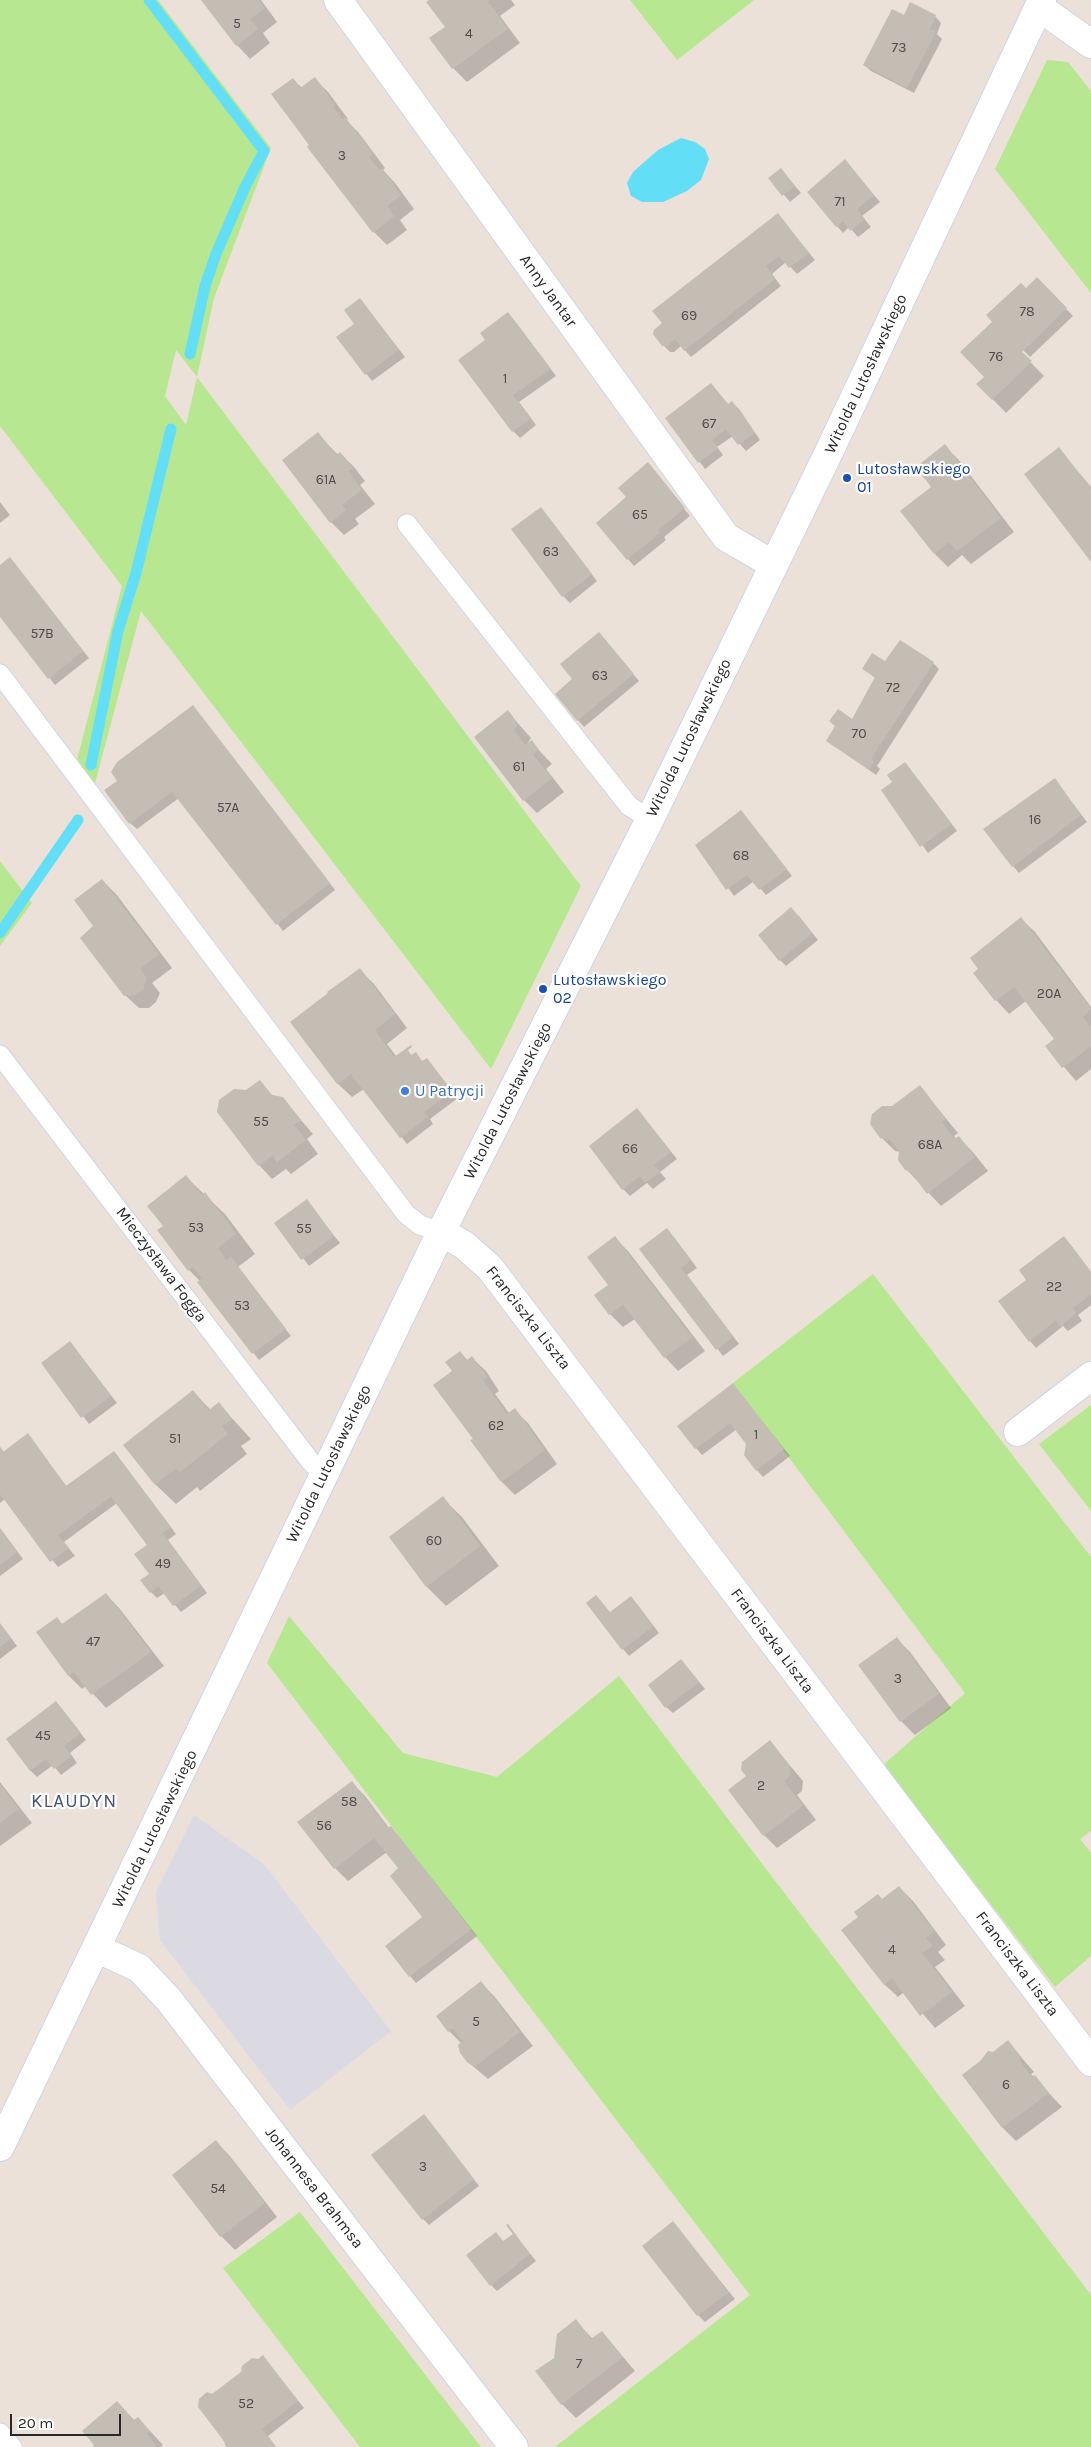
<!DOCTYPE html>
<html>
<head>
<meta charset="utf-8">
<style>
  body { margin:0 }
  #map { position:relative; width:1091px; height:2447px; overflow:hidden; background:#ece1d8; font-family:Karla,sans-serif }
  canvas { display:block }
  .scale { position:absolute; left:10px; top:2414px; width:111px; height:22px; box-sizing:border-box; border:2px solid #282828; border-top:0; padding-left:6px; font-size:15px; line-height:18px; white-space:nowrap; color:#282828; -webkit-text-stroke:4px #fff; paint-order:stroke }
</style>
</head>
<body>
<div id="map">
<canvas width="1091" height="2447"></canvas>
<div class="scale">20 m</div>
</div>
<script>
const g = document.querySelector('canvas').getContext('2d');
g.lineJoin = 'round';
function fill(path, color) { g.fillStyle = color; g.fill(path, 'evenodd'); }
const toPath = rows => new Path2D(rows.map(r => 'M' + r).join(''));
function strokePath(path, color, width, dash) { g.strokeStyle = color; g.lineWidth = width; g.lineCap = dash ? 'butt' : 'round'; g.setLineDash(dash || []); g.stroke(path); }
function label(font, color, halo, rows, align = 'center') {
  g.font = font + ' Karla,sans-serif'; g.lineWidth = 4.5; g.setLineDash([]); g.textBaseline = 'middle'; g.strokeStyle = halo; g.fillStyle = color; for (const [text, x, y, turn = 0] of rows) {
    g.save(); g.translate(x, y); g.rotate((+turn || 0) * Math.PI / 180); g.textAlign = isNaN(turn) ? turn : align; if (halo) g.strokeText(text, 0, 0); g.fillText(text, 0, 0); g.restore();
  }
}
fill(toPath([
  [194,1815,264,1864,391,2031,290,2110,160,1940,156,1892]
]), '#dbdae3');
fill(toPath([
  [0,0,158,0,271,148,214,298,197,377,581,886,491,1069,141,611,95,783,77,760,122,586,0,426],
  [176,350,197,377,186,425,165,396],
  [630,0,754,0,677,60],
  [1047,60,1068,62,1091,91,1091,293,995,169],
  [0,861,32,903,0,946],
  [873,1274,1091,1557,1091,1831,1080,1839,1091,1853,1091,1956,1055,1987,883,1765,965,1693,733,1383],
  [1091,1405,1091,1511,1039,1444],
  [289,1616,403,1753,497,1777,619,1676,1091,2295,1091,2447,555,2447,750,2295,267,1663],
  [300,2212,481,2447,360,2447,223,2268]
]), '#b7e790');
fill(toPath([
  [681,138,695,142,705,149,709,159,701,180,687,191,663,202,642,202,631,196,627,183,633,172,658,150]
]), '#62dff7');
fill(toPath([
  [202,0,261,0,277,22,263,33,270,43,250,59,237,45],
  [431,0,511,0,515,5,500,16,520,43,467,82,453,68,431,39,447,27],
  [935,16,941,23,937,34,942,39,914,93,871,71,864,65,904,17],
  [314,78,328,92,348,119,346,120,358,132,385,168,383,170,395,183,414,209,400,220,407,230,387,245,374,232,311,145,293,79,302,88],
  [845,161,880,202,862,216,871,227,858,237,849,227,843,233,837,226],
  [781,170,801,193,790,202,770,178],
  [778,215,815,260,797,274,786,262,772,274,781,286,691,357,681,346,674,352,670,352,663,345],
  [1037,279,1073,316,1030,357,988,315,1026,290],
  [360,299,405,357,372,381,338,337,356,324],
  [514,320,556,376,519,402,536,425,520,438,513,431,487,340],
  [992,323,1044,376,1006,413,978,384,986,377],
  [711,385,729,405,732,403,739,409,760,440,746,451,733,436,717,447,723,455,705,469,666,418],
  [318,434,338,455,340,453,354,467,365,481,360,485,375,504,355,519,359,524,344,535,331,522],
  [944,446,958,459,1014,532,971,564,962,555,948,567,935,554,932,487],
  [1059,449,1091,487,1091,560],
  [654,471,690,516,664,537,666,540,634,566,597,523,628,498],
  [0,502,10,515,0,523],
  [541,509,597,581,570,603,563,596],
  [10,558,89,658,55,685,0,615,0,566],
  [605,640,639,681,584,727,578,720,574,679],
  [885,663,933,663,939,669,877,766,880,769,876,775,828,741,852,721,876,679,864,668],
  [193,706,335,890,283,931,179,798,137,829,130,823,119,781],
  [508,712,531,738,527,745,531,742,552,764,546,769,564,792,537,813,524,800],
  [905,763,957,831,928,853,883,790,893,782],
  [1055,780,1087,822,1019,873,1013,866],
  [741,811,792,876,766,895,754,881,734,896,697,845],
  [102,880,116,894,172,968,152,983,160,993,156,1002,149,1008,139,1008,125,995,95,927],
  [798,915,818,940,786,966,780,960],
  [1021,919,1035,932,1091,1007,1091,1069,1076,1081,1046,1046,1056,1039,1026,1001,1009,1014,996,1000],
  [360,970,374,984,407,1028,387,1044,396,1056,406,1050,412,1056,415,1053,423,1062,426,1059,458,1098,430,1119,433,1124,407,1144,364,1089,352,1097,338,1084,292,1023],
  [259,1082,274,1097,282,1098,313,1134,307,1139,318,1154,291,1174,286,1169,272,1179,259,1165,246,1092],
  [920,1087,958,1133,954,1136,956,1139,958,1137,972,1151,988,1171,941,1206,906,1169,900,1152,895,1151,881,1137,893,1107],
  [637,1109,677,1159,660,1172,666,1179,653,1189,647,1183,630,1196,623,1189],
  [186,1177,225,1214,255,1254,238,1267,291,1336,259,1360,199,1283,201,1282,189,1270,165,1226],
  [306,1201,340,1243,309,1266,276,1223],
  [673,1236,697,1268,687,1275,739,1344,723,1356,641,1249],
  [615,1238,628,1251,705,1351,678,1371,665,1357,635,1319,623,1327,610,1314,610,1286],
  [1070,1244,1091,1272,1091,1305,1078,1315,1082,1321,1068,1331,1063,1326,1036,1348,1030,1341,1028,1280],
  [70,1342,117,1403,89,1424,43,1363],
  [460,1352,468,1361,472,1358,486,1371,499,1391,495,1394,509,1413,514,1410,528,1423,557,1464,515,1495,501,1481,454,1371],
  [733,1385,790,1456,763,1477,757,1470,747,1443,737,1429,702,1455,696,1448],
  [193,1392,211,1410,219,1404,251,1439,241,1446,247,1454,200,1491,197,1487,176,1504,156,1485,125,1445],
  [28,1435,67,1487,114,1452,176,1534,168,1540,207,1593,181,1612,165,1593,157,1598,151,1592,149,1545,117,1503,64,1542,75,1556,58,1567,5,1499,0,1503,0,1447,4,1452],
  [442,1498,462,1517,499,1566,446,1606,427,1587],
  [0,1528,23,1559,0,1576],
  [106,1594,119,1608,164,1666,106,1708,86,1686,82,1689,68,1675,57,1619,63,1625],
  [637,1604,659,1633,629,1656,623,1649],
  [0,1623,17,1646,0,1659],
  [896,1638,910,1652,951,1708,915,1735,901,1721,859,1666],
  [681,1660,705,1689,673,1713,666,1707],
  [56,1703,86,1740,70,1753,77,1763,61,1775,53,1765,37,1777,30,1770],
  [770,1742,803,1781,802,1791,797,1795,816,1820,777,1848,764,1835],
  [0,1782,32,1823,0,1846],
  [352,1783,365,1796,389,1828,397,1834,477,1936,416,1983,410,1976,424,1917,399,1868,387,1852,348,1881,335,1868],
  [899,1887,913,1901,946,1945,938,1952,945,1960,935,1967,965,2006,935,2028,904,1992,898,1997,884,1984,882,1900],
  [481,1983,494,1996,533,2046,488,2079,468,2062,462,2044,449,2031],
  [1008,2042,1034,2072,1031,2074,1034,2077,1062,2107,1016,2141,1003,2128,964,2075],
  [430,2122,479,2186,429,2225,423,2219],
  [216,2142,229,2155,277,2217,235,2250,221,2236,173,2175],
  [673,2223,735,2299,705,2322,698,2315],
  [496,2234,504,2242,514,2234,536,2261,497,2291,491,2285],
  [575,2321,593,2339,602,2332,635,2371,576,2418,562,2404,537,2372,555,2358],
  [269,2364,304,2408,268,2436,276,2447,228,2447,199,2406,213,2396],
  [117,2402,135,2421,137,2419,151,2432,163,2445,161,2447,94,2447]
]), '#0003');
strokePath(toPath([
  [149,0,264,151,245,187,216,254,205,286,190,354],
  [91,765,118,631,136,573,171,429],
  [0,933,78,820]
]), '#62dff7', 11);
fill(toPath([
  [201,0,259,0,265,8,250,19,258,29,236,46],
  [429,0,490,0,488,2,508,29,452,69,429,38,445,27,426,2],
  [910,2,936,15,930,29,936,32,907,88,863,65,892,9,904,15],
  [315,77,335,105,333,107,342,119,345,117,373,154,369,157,379,170,382,168,401,195,387,206,394,216,373,233,307,147,309,145,271,94,293,78,300,88],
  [845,159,874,195,857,209,865,219,850,231,843,221,836,227,807,192],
  [781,168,795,186,782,196,768,178],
  [778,213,809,253,789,268,779,256,766,266,775,279,684,351,675,339,667,346,662,346,653,334,654,330,662,323,652,311],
  [1037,277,1067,308,1022,352,1032,361,992,400,976,384,984,377,960,352,992,322,986,315,1021,283,1026,288],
  [360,298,399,350,365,375,336,337,354,324,344,310],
  [508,312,551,369,513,395,531,418,512,432,458,360,485,340,480,333],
  [711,383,728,404,732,401,755,433,738,445,726,429,712,440,718,448,698,463,665,418],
  [318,432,336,455,340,452,353,468,348,471,362,490,342,505,346,510,330,523,282,460],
  [945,444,1001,518,957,551,949,542,934,554,900,511,931,487,916,467],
  [1059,447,1091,489,1091,562,1024,474],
  [648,462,685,508,658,530,660,533,627,560,596,523,626,497,618,488],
  [541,507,592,574,562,597,511,529],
  [10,557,83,651,48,679,0,617,0,565],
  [599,632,634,674,577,721,555,694,572,679,560,664],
  [900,640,934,662,871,759,874,761,869,770,826,741,835,726,829,721,838,709,852,719,875,677,862,669,872,653,885,661],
  [193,705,330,883,276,925,172,792,129,824,104,790,117,781,111,772,117,762],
  [508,710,518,724,514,730,525,745,532,740,539,750,533,755,552,778,523,801,474,737],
  [905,762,952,824,920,847,881,790,892,782,887,775],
  [1055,778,1081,815,1012,867,983,829],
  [741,810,787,869,759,890,747,875,726,890,695,845],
  [102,879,159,954,140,969,147,978,143,989,135,995,124,996,80,938,93,926,74,900],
  [791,907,812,933,779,961,758,935],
  [1021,917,1091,1009,1083,1017,1091,1028,1091,1046,1062,1068,1045,1046,1054,1039,1014,987,995,1001,973,973,978,969,970,958],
  [360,968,395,1014,375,1030,394,1057,411,1045,412,1047,408,1050,411,1055,416,1052,422,1061,427,1058,452,1091,424,1112,428,1117,400,1138,351,1074,337,1084,290,1022,328,993,327,992],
  [260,1080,272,1095,283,1097,301,1120,294,1125,306,1140,277,1162,273,1155,258,1166,217,1112,219,1100,234,1089,246,1090],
  [920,1085,946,1119,942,1122,954,1139,959,1136,975,1157,927,1194,910,1171,905,1170,898,1160,899,1151,890,1140,880,1138,870,1124,872,1114,882,1106,892,1106],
  [637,1108,671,1152,654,1165,660,1172,645,1183,640,1176,622,1190,589,1146],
  [186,1175,202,1195,205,1192,236,1234,218,1248,226,1260,231,1257,286,1329,252,1354,197,1282,202,1278,193,1267,188,1271,157,1230,163,1226,147,1206],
  [307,1199,334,1236,301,1260,274,1223],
  [667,1228,691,1260,681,1268,733,1337,716,1350,639,1249],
  [615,1236,692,1337,664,1358,623,1305,609,1315,594,1295,608,1285,587,1257],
  [1064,1236,1091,1272,1091,1294,1073,1308,1076,1313,1061,1326,1056,1320,1029,1342,998,1301,1026,1280,1019,1270],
  [70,1341,111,1396,81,1418,41,1363],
  [460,1351,467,1360,472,1356,487,1377,483,1380,507,1414,515,1408,545,1450,501,1482,470,1440,473,1439,433,1385,452,1371,445,1362],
  [733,1383,784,1449,756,1471,744,1455,746,1444,730,1423,695,1449,677,1426],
  [193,1390,209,1410,219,1402,232,1419,222,1426,228,1434,180,1472,176,1468,155,1485,123,1445],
  [28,1433,66,1486,114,1451,171,1527,162,1533,201,1586,173,1606,158,1586,150,1593,140,1580,149,1574,134,1554,147,1545,111,1497,58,1535,69,1548,50,1562,0,1494,0,1447,3,1452],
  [443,1496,480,1546,426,1587,389,1537],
  [0,1529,17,1552,0,1565],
  [106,1593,151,1652,91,1695,74,1672,68,1676,36,1632,57,1617,62,1624],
  [596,1595,610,1612,631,1596,653,1626,622,1650,586,1603],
  [0,1624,11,1638,0,1647],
  [897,1637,939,1694,900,1722,858,1665],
  [681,1659,699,1682,665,1708,648,1685],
  [56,1701,81,1733,64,1746,72,1756,54,1769,46,1759,30,1771,6,1739],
  [770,1740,790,1766,789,1777,784,1781,803,1806,763,1836,728,1790,746,1776,741,1770,742,1762],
  [352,1781,388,1828,391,1826,471,1929,409,1977,385,1946,422,1917,390,1876,398,1868,374,1838,334,1869,297,1822],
  [0,1784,19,1809,0,1823],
  [899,1886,934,1931,926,1938,933,1946,922,1953,952,1992,920,2016,892,1978,884,1985,841,1930,858,1917,854,1912,878,1894,882,1899],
  [481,1981,520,2032,474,2067,467,2062,460,2053,458,2045,463,2041,453,2028,448,2032,436,2016],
  [1008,2040,1022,2058,1019,2060,1032,2077,1035,2075,1049,2093,1002,2128,962,2075,980,2061,988,2051,993,2052],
  [424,2114,474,2179,422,2220,371,2155],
  [216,2140,265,2203,220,2237,172,2175],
  [673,2221,729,2292,697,2316,642,2246],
  [508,2224,530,2254,490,2286,466,2255,496,2232,503,2241,513,2234,506,2225],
  [576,2319,591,2339,602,2331,623,2357,561,2405,535,2371,554,2358,557,2334],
  [263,2355,298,2401,262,2429,276,2447,226,2447,224,2441,198,2407,199,2399,207,2392,212,2394,241,2372,242,2366,252,2358,258,2359],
  [117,2401,134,2420,138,2417,150,2431,147,2434,157,2447,92,2447,94,2445,82,2431]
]), '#c3bdb4');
const service = toPath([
  [407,524,629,806,650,819],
  [0,674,406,1214,420,1225,441,1232],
  [0,1055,311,1462,324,1474],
  [0,2433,12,2447]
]);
const minor = toPath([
  [338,0,726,537,774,565],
  [1039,7,1091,44],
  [441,1232,464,1245,490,1268,1091,2062],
  [1018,1432,1091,1376],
  [98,1949,139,1968,169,2000,514,2447],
  [0,2147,441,1232,650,819,828,454,1042,0]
]);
strokePath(service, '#cdd4e3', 21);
strokePath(minor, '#cdd4e3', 30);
strokePath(service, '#fff', 19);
strokePath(minor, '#fff', 28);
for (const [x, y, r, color] of [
  [847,478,5,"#1a4fb4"],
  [543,989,5,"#1a4fb4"],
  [405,1091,5,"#3f7fe0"]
]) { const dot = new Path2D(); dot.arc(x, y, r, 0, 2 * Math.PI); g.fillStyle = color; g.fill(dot); strokePath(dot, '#fff', 2); }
label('14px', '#4f4d4b', null, [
  ["5",237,24],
  ["4",469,34],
  ["73",899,48],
  ["3",342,156],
  ["71",840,202],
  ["78",1027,312],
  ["69",689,316],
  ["76",996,357],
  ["1",505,379],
  ["67",709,424],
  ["61A",326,480],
  ["65",640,515],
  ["63",551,552],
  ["57B",42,634],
  ["63",600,676],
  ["72",893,688],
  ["70",859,734],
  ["61",519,767],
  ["57A",228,808],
  ["16",1035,820],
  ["68",741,856],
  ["20A",1049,994],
  ["55",261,1122],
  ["68A",930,1145],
  ["66",630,1149],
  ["53",196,1228],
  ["55",304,1229],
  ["22",1054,1287],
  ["53",242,1306],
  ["62",496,1426],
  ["1",756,1435],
  ["51",175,1439],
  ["60",434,1541],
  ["49",163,1564],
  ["47",93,1642],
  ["3",898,1679],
  ["45",43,1736],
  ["2",761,1786],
  ["58",349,1802],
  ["56",324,1826],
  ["4",892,1950],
  ["5",476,2022],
  ["6",1006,2085],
  ["3",423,2167],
  ["54",218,2189],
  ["7",579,2364],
  ["52",246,2404]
]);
label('16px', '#282828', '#fff', [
  ["Anny Jantar",548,291,54],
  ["Witolda Lutosławskiego",866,374,-65],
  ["Witolda Lutosławskiego",689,738,-64],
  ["Witolda Lutosławskiego",508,1101,-63],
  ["Mieczysława Fogga",161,1265,53],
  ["Franciszka Liszta",528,1318,52],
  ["Witolda Lutosławskiego",329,1464,-64],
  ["Franciszka Liszta",772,1641,53],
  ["Witolda Lutosławskiego",155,1829,-64],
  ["Franciszka Liszta",1017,1964,53],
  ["Johannesa Brahmsa",314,2188,52]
]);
label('16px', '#164399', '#fff', [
  ["Lutosławskiego",857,469],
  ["01",857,487],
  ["Lutosławskiego",553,980],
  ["02",553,998]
], 'left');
label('16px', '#366cbe', '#fff', [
  ["U Patrycji",415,1091]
], 'left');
g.letterSpacing = '1px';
label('19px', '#46557b', '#fff', [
  ["KLAUDYN",74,1802]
]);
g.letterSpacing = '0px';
</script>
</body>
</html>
